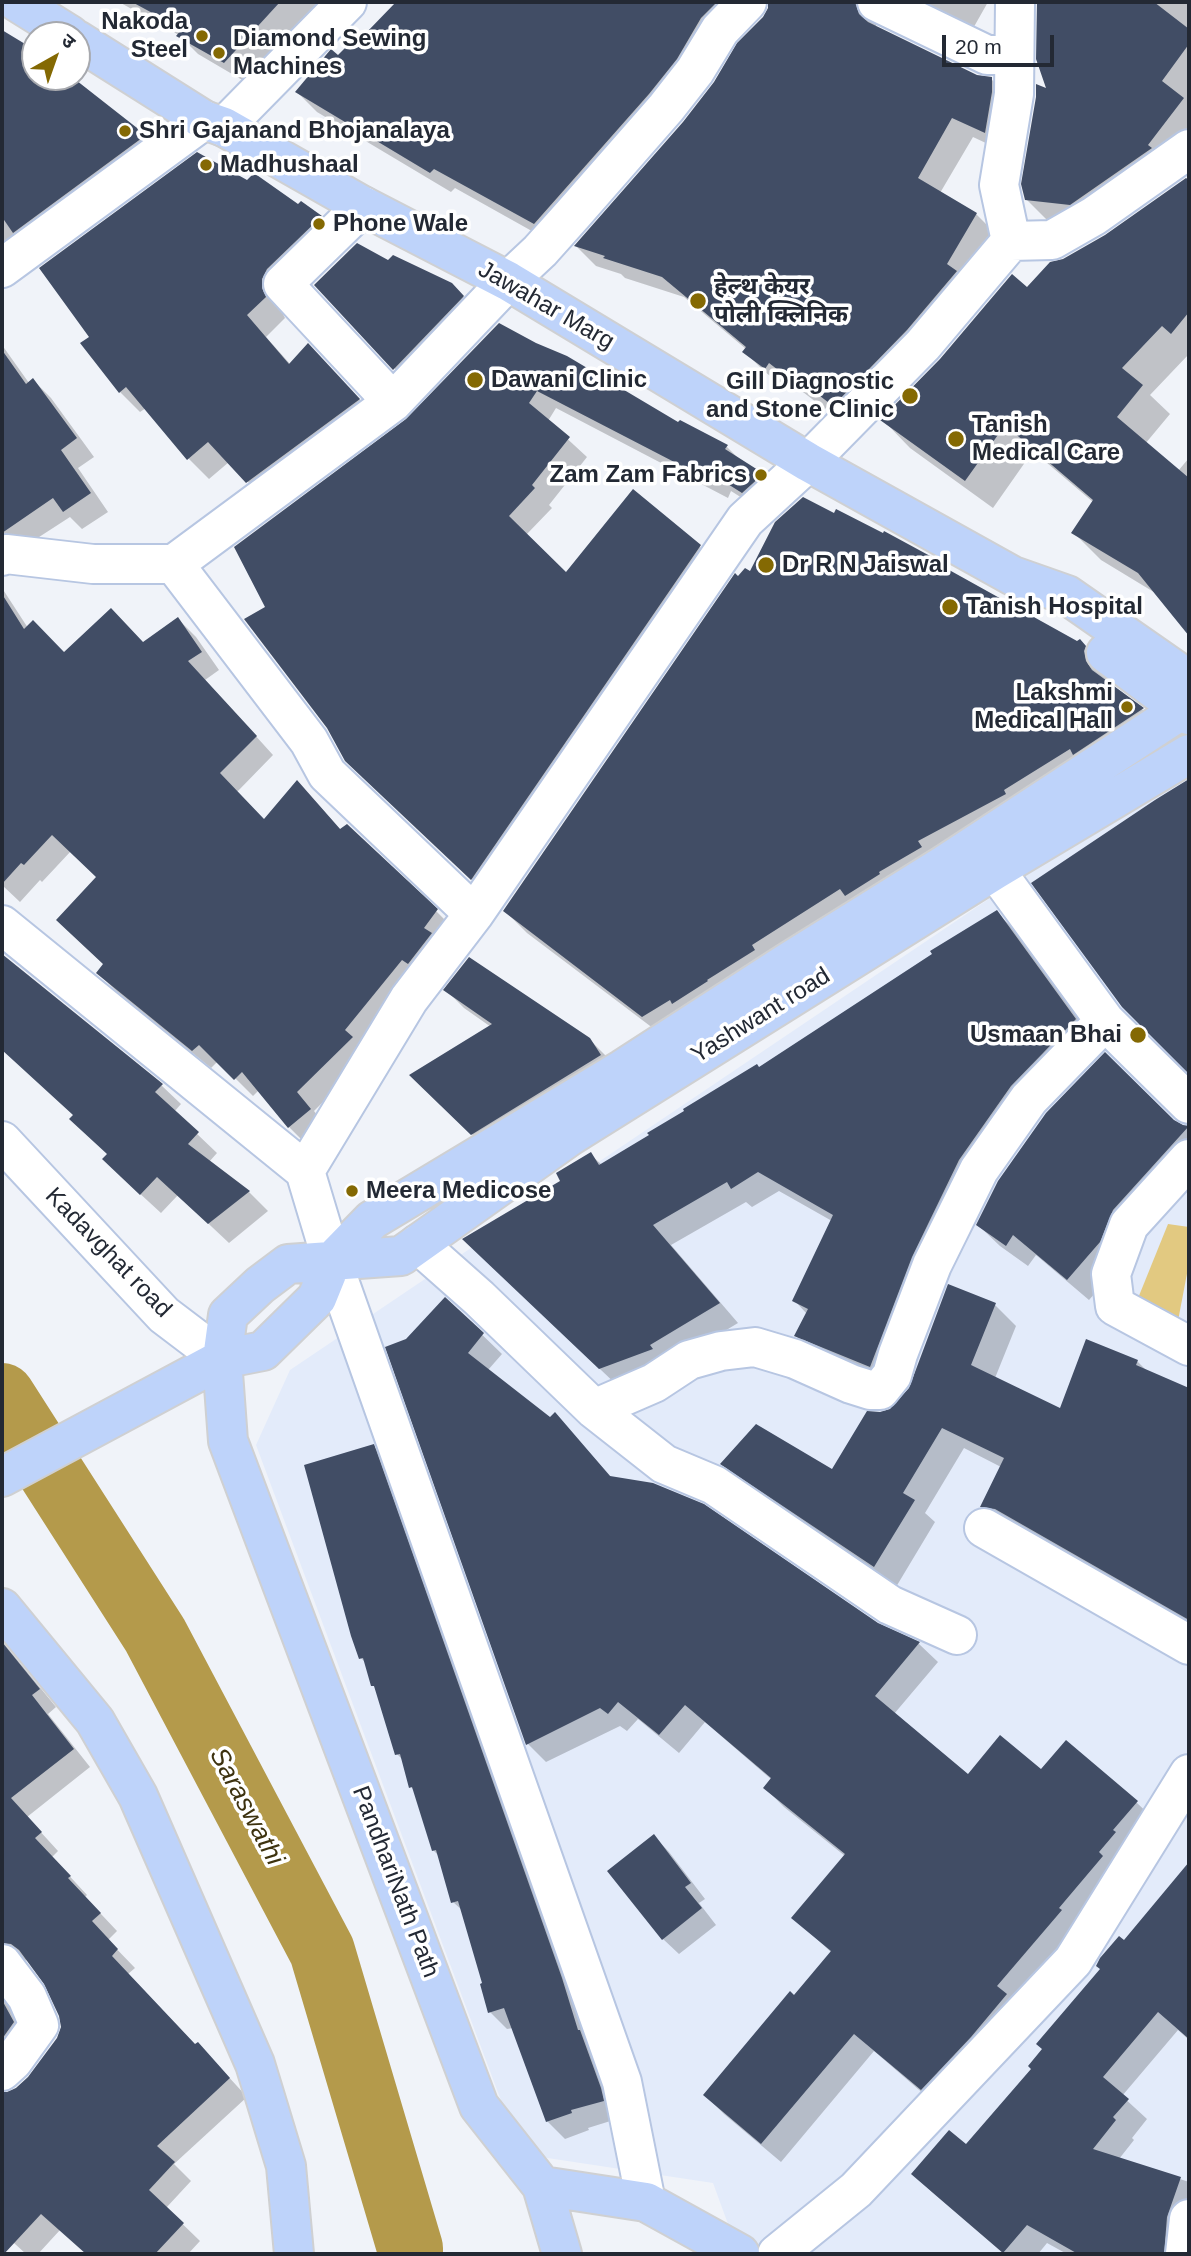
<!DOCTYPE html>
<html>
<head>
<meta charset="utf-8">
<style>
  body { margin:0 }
  #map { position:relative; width:1191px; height:2256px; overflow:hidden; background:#f0f3f9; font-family:Helvetica,"Noto Sans Devanagari",sans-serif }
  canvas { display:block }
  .frame { position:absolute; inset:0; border:4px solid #232934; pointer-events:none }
  .north { position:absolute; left:21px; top:21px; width:70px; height:70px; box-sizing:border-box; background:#fff; border:2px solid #a7a9ae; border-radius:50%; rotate:40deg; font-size:19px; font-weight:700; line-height:28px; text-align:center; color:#232934 }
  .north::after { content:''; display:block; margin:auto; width:24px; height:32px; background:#846903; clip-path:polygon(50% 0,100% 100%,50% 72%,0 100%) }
  .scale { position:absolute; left:942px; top:35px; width:112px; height:32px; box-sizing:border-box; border:4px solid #232934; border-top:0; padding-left:9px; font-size:21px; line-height:24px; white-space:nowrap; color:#232934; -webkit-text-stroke:5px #fff; paint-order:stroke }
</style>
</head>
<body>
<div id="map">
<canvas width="1191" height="2256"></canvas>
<div class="frame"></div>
<div class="north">उ</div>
<div class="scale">20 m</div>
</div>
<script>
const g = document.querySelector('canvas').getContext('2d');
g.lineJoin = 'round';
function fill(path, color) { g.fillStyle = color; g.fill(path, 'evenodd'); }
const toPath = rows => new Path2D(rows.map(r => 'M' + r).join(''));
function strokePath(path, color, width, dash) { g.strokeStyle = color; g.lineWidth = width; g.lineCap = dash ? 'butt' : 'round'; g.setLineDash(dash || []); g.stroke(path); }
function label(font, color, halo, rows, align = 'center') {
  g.font = font + ' Helvetica,"Noto Sans Devanagari",sans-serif'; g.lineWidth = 7; g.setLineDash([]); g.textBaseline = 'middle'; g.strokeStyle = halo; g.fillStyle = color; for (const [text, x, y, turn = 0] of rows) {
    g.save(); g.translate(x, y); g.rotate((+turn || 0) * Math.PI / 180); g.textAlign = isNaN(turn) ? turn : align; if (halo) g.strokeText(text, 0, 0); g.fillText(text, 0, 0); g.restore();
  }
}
fill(toPath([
  [1189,764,1189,2254,739,2254,713,2183,521,2154,256,1445,290,1370]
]), '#e3ebfa');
fill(toPath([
  [1168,1224,1189,1227,1189,1263,1174,1342,1128,1323]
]), '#e2c981');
fill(toPath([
  [119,2,331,2,299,49,284,36,244,81,198,54,179,35],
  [399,2,760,2,555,244,455,188,451,192,317,112,297,92,365,36],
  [770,2,892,2,877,14,876,28,977,76,991,79,1012,99,1005,152,973,137,940,193,976,214,996,234,854,425,829,405,825,409,790,382,786,388,765,372,745,352,746,349,684,297,625,278,621,274,596,266,576,246,685,123,764,18,770,8],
  [907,2,988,2,971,32],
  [1039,2,1189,2,1189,169,1055,228,1026,199,1049,91,1038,59],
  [2,32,35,53,35,77,72,77,145,137,161,153,2,256],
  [1189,178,1189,354,1150,395,1170,414,1145,444,1178,471,1189,458,1189,633,1157,594,1101,560,1073,532,1093,502,1033,451,993,508,910,448,883,420,1027,289,1063,261,1107,235],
  [248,182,321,217,341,237,281,310,285,318,266,337,291,365,328,366,379,420,268,503,229,462,209,479,189,459,146,408,140,412,120,392],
  [388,262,451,284,480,315,412,387,316,285],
  [499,325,679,425,726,446,742,462,757,471,775,490,761,510,731,491,728,498,556,408,548,421,587,457,549,505,552,508,526,535,566,575,700,547,718,565,490,897,365,779,267,608,407,421],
  [2,345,29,383,33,380,51,398,94,457,78,468,108,512,82,529,70,517,2,561],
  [942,564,952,573,1077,643,1079,641,1108,669,1107,683,1143,710,1164,732,666,1038,527,933,505,911,739,579,750,574],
  [2,588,28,628,64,654,143,644,178,619,196,637,219,670,205,680,273,755,237,792,264,821,315,801,341,830,436,911,454,929,369,1056,314,1111,328,1128,307,1145,289,1127,259,1090,253,1096,218,1061,211,1068,116,991,98,973,105,965,98,877,71,851,42,882,40,880,20,902,2,885],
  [1184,784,1189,790,1189,1071,1123,1006],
  [997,913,1017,932,1095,1040,1031,1106,890,1386,816,1355,796,1336,807,1314,794,1300,832,1221,779,1191,752,1207,746,1202,671,1245,738,1323,668,1365,620,1388,484,1259,591,1155,602,1165,759,1068],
  [5,958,161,1085,181,1104,174,1112,217,1153,209,1162,249,1192,268,1211,229,1243,178,1195,161,1213,124,1179,109,1155,75,1116,2,1042,2,962],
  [446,990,589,1039,608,1058,490,1152,412,1075,491,1027,464,1008],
  [1173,1121,1182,1127,1189,1127,1189,1171,1121,1263,1089,1300,1036,1255,1028,1266,1000,1246,978,1225],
  [445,1299,502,1354,488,1370,550,1419,573,1434,612,1478,877,1625,919,1644,938,1662,894,1714,968,1776,1041,1771,1066,1743,1137,1803,1156,1821,940,2108,874,2051,781,2162,724,2114,705,2095,832,1953,794,1918,845,1856,784,1807,765,1788,772,1780,705,1722,679,1753,638,1719,627,1731,620,1726,546,1762,528,1744,407,1341],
  [995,1305,1016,1326,995,1378,1061,1410,1137,1361,1147,1371,1189,1390,1189,1628,1003,1528,982,1506,1001,1467,964,1448,925,1513,935,1522,896,1587,743,1485,722,1464,833,1471],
  [373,1446,391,1464,620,2118,588,2128,589,2130,565,2139,547,2121,513,2028,507,2029,490,2012,484,1984,463,1911,453,1902,441,1858,433,1850,415,1791,411,1787,403,1760,397,1754,377,1690,373,1685,366,1663,361,1658],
  [2,1641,56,1707,48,1714,90,1767,27,1817,58,1851,52,1857,87,1895,85,1897,117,1931,108,1940,135,1968,128,1974,195,2046,215,2062,247,2097,174,2164,191,2181,166,2208,200,2241,188,2254,87,2254,60,2230,38,2254,26,2254,2,2232,2,2094,8,2094,29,2078,58,2039,63,2027,61,2016,46,1983,29,1961,19,1959,2,1970],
  [654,1836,669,1852,705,1899,699,1903,716,1925,679,1954,663,1939,609,1871],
  [1189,1865,1189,2040,1178,2030,1122,2096,1147,2119,1132,2138,1134,2140,1119,2159,1189,2182,1189,2228,1184,2254,1067,2254,1047,2243,1038,2254,1004,2254,933,2193,914,2174,966,2147,1033,2069,1124,1943],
  [2,1997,25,2028,2,2078]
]), '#0003');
strokePath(toPath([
  [2,1396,155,1635,322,1951,410,2248,410,2254]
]), '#b49a4b', 66);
fill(toPath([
  [132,2,280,2,224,63,176,36,182,29],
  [396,2,717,2,701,18,677,59,649,94,534,224,434,169,430,173,295,92,331,49,338,55,362,31,365,34],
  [768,2,855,2,859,14,868,22,977,75,992,77,992,92,985,133,952,118,918,178,977,213,947,264,957,271,907,330,833,406,807,386,804,390,769,363,765,369,742,352,746,347,662,277,603,258,605,256,574,246,683,122,714,82,737,43,763,17,768,8],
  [1037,2,1154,2,1189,29,1189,44,1162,81,1184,98,1148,145,1152,148,1070,205,1025,200,1021,184,1036,97,1036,84,1046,88,1036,59],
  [2,30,35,50,35,77,72,77,146,135,13,233,2,217],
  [197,152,247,180,254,173,298,204,301,201,322,216,267,269,262,279,262,288,266,297,247,315,289,364,308,343,360,399,246,483,208,442,187,460,126,387,119,393,80,343,89,337,39,268],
  [1186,178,1189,180,1189,312,1171,334,1162,326,1122,368,1143,385,1117,417,1189,478,1189,636,1138,573,1071,533,1093,500,1005,425,965,481,880,420,940,359,1012,274,1027,287,1050,262,1063,259,1105,235],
  [357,243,388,260,393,255,452,283,464,296,393,370,314,285],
  [499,323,536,343,567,356,678,422,680,420,728,445,725,449,758,470,757,472,762,475,742,493,712,474,709,480,537,391,529,403,570,437,532,485,535,488,509,516,566,572,633,489,701,545,471,880,345,761,327,728,244,619,265,607,234,547,406,419],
  [2,350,26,384,33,378,77,438,61,450,91,493,63,512,53,498,2,533],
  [803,497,834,513,836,509,883,533,884,531,943,563,942,566,1077,641,1080,639,1086,646,1084,651,1086,661,1092,670,1144,708,1073,755,1070,749,1004,790,1006,794,918,841,922,847,879,872,880,874,845,896,840,889,752,945,755,950,707,980,708,981,672,1004,670,1000,642,1017,503,911,735,573,738,576,745,568,750,571,775,522],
  [2,594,24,629,33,620,64,652,111,608,143,642,178,617,202,652,188,661,257,736,220,773,264,819,297,780,340,829,347,824,438,909,424,928,432,933,408,964,402,960,345,1030,353,1037,297,1092,311,1109,288,1128,242,1072,234,1080,199,1045,192,1051,96,973,103,964,56,920,96,877,52,835,24,865,21,863,2,884],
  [1189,779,1189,1074,1122,1007,1031,883,1155,800],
  [997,910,1076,1019,1011,1086,959,1160,912,1257,870,1367,794,1336,808,1309,792,1301,833,1215,758,1172,731,1189,727,1182,653,1225,720,1303,650,1345,653,1349,599,1369,462,1239,560,1181,556,1173,591,1152,599,1165,649,1135,647,1133,684,1111,683,1109,757,1064,759,1067,932,954,930,951],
  [2,954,163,1084,155,1092,199,1132,188,1144,250,1191,208,1224,157,1177,140,1195,102,1159,107,1154,69,1119,73,1115,2,1050],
  [469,957,590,1038,601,1055,471,1135,409,1075,492,1024,443,990],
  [1105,1052,1174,1120,1183,1125,1189,1126,1113,1210,1100,1242,1067,1280,1013,1235,1006,1246,976,1225,998,1181,1046,1113],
  [948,1284,996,1303,971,1365,1060,1408,1086,1339,1138,1360,1136,1365,1189,1388,1189,1620,995,1509,980,1507,1004,1458,942,1428,903,1493,915,1500,874,1567,720,1464,756,1424,832,1469,867,1411,880,1412,890,1409,909,1388],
  [445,1297,484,1333,468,1353,550,1417,555,1412,610,1476,653,1483,704,1504,878,1623,920,1642,875,1696,968,1774,1000,1735,1041,1769,1066,1740,1138,1801,1113,1830,1116,1832,1099,1852,1103,1856,1059,1908,1062,1910,997,1986,1007,1994,971,2037,921,2090,854,2034,761,2144,703,2095,790,1991,794,1995,831,1951,791,1918,845,1854,763,1788,771,1778,685,1705,659,1735,618,1702,608,1714,600,1708,526,1745,385,1347,406,1339],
  [374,1444,562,1978,578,2030,580,2030,601,2088,604,2101,571,2110,572,2113,546,2122,504,2008,488,2013,480,1984,482,1983,458,1901,451,1903,436,1850,432,1851,412,1787,409,1788,400,1754,395,1755,374,1686,371,1686,363,1658,359,1659,351,1636,304,1465],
  [2,1642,40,1689,32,1695,74,1749,11,1798,42,1832,35,1838,71,1876,68,1878,101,1913,92,1921,118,1949,112,1956,195,2044,198,2042,230,2078,157,2146,175,2162,149,2190,184,2223,155,2254,86,2254,41,2214,4,2254,2,2254,2,2092,7,2092,16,2088,28,2077,57,2038,61,2027,59,2016,44,1984,19,1950,11,1944,2,1943],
  [654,1834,691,1883,685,1887,702,1908,662,1940,607,1871],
  [1189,1862,1189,2039,1158,2012,1103,2077,1129,2099,1113,2117,1116,2120,1093,2149,1181,2177,1167,2217,1164,2254,1078,2254,1027,2225,1003,2253,911,2174,949,2130,966,2144,1031,2069,1028,2066,1042,2049,1036,2044,1100,1969,1096,1966,1100,1958,1119,1936,1124,1940],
  [2,2000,14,2022,2,2039]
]), '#414d65');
const minor = toPath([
  [877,2,987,55,1014,55],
  [224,127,347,2],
  [363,206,283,284,393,402],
  [1011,241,999,185,1014,94,1015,2],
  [2,268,204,120],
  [2,556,6,554,93,564,174,564,393,402,508,281,540,251,574,213,666,108,695,71,720,30,747,2],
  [174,564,309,741,327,774,474,914],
  [995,870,1105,1021,1189,1104],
  [2,925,305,1171,332,1261,622,2082,646,2202],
  [2,1141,164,1315,222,1359],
  [1189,1159,1129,1225,1111,1274,1115,1306,1189,1346],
  [305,1171,409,999,474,914,745,520,808,462,923,345,1011,241,1052,240,1094,216,1189,149],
  [418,1244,479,1298,594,1409,664,1464,714,1485,890,1605,957,1635],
  [594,1409,654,1383,689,1360,721,1351,755,1347,795,1359,851,1384,870,1390,880,1390,892,1375,898,1354,932,1265,979,1170,1029,1099,1105,1021],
  [984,1528,1189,1645],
  [2,1964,27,1997,39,2025,13,2061,2,2071],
  [777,2254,856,2190,1073,1961,1189,1774],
  [1185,2254,1189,2219]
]);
const major = toPath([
  [17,2,70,35],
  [77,40,204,120,224,127,363,206,508,281,808,462,1013,576,1067,595,1189,680],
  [1106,653,1189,715],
  [2,1477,222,1359,263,1351,317,1298,332,1261,372,1220,623,1069,787,963,944,865,1189,705],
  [2,1608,95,1721,138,1796,255,2064,286,2166,294,2254],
  [542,2186,646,2202,740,2254],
  [562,2254,542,2186,479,2106,228,1441,222,1359,228,1315,260,1285,288,1264,401,1256,570,1136,995,870,1189,754]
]);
strokePath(minor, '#b7c6e2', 42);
strokePath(major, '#cfd0d2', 42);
strokePath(minor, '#fff', 38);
strokePath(major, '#bed3fa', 38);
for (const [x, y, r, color] of [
  [202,36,7,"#846903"],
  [219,53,7,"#846903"],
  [125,131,7,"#846903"],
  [206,165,7,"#846903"],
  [319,224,7,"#846903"],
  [698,301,9,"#846903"],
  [475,380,9,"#846903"],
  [910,396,9,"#846903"],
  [956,439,9,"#846903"],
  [761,475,7,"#846903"],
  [766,565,9,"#846903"],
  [950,607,9,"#846903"],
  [1127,707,7,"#846903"],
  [1138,1035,9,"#846903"],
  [352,1191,7,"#846903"]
]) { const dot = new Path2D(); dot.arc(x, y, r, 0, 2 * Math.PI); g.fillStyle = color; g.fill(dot); strokePath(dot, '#fff', 2.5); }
label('bold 24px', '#232934', '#fff', [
  ["Nakoda",188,22,"right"],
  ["Steel",188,50,"right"],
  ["Diamond Sewing",233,39],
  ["Machines",233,67],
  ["Shri Gajanand Bhojanalaya",139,131],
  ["Madhushaal",220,165],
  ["Phone Wale",333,224],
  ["हेल्थ केयर",714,287],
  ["पोली क्लिनिक",714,315],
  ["Dawani Clinic",491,380],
  ["Gill Diagnostic",894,382,"right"],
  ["and Stone Clinic",894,410,"right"],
  ["Tanish",972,425],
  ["Medical Care",972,453],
  ["Zam Zam Fabrics",747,475,"right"],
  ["Dr R N Jaiswal",782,565],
  ["Tanish Hospital",966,607],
  ["Lakshmi",1113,693,"right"],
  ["Medical Hall",1113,721,"right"],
  ["Usmaan Bhai",1122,1035,"right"],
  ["Meera Medicose",366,1191]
], 'left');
label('24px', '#232934', '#fff', [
  ["Jawahar Marg",546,306,30],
  ["Yashwant road",761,1016,-32],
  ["Kadavghat road",108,1253,46],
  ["PandhariNath Path",395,1882,69]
]);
label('italic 26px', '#3d320f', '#fff', [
  ["Saraswathi",246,1807,62]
]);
</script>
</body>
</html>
